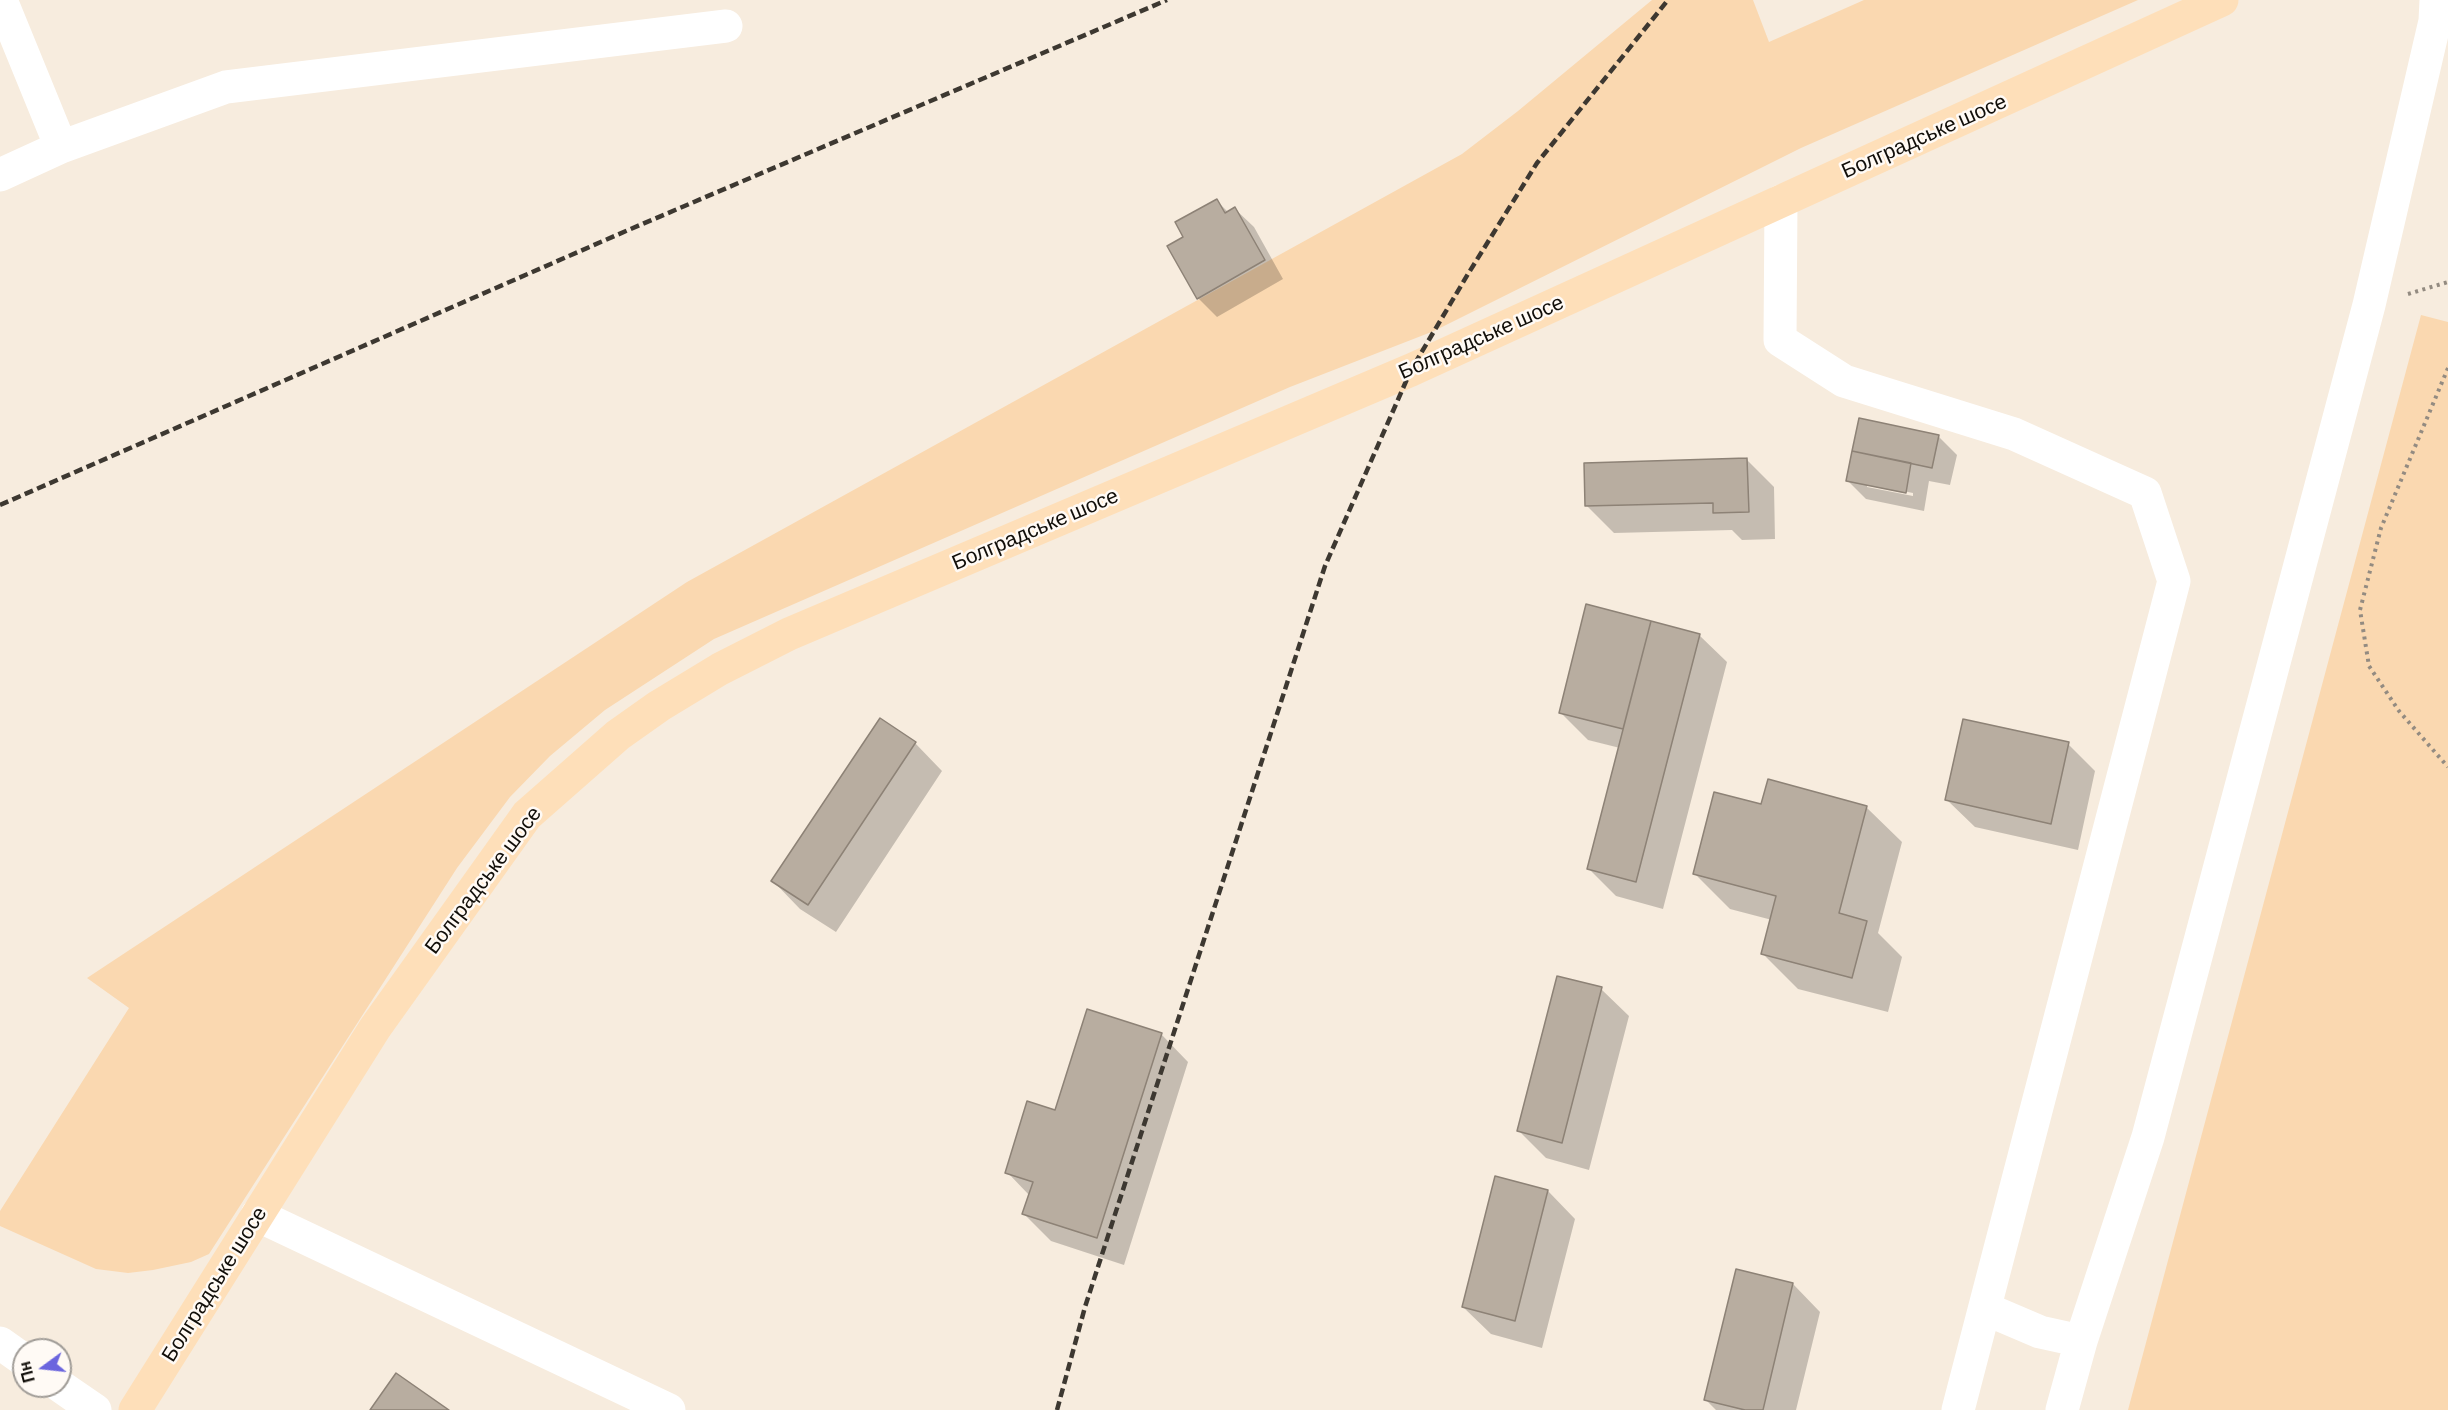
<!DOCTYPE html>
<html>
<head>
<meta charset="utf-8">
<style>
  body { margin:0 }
  #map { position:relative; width:2448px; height:1410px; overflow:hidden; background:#f7ecde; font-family:Barlow,sans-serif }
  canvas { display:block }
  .north { position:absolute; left:12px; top:1338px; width:60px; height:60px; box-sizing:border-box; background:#fffaf5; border:2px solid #a09c97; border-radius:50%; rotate:255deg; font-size:16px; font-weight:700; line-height:24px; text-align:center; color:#110e09 }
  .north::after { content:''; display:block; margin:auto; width:21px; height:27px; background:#6b65de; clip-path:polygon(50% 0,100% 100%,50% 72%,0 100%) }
</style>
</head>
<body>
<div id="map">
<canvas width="2448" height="1410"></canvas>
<div class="north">Пн</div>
</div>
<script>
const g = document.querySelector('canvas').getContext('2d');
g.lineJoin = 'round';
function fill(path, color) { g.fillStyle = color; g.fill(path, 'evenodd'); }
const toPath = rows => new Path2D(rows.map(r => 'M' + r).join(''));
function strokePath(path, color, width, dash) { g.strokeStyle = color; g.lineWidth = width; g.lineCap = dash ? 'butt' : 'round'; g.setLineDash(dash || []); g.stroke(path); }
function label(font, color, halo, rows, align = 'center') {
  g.font = font + ' Barlow,sans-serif'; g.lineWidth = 5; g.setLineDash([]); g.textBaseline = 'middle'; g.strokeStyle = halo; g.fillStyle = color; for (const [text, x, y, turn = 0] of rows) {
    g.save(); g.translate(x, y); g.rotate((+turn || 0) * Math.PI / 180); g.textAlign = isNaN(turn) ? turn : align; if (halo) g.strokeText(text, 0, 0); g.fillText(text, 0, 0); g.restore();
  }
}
fill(toPath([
  [1652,0,1753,0,1769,42,1864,0,2138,0,1801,148,1434,331,1290,387,714,639,605,710,550,756,510,797,457,868,209,1254,191,1262,153,1270,128,1273,96,1269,0,1226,0,1211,129,1008,87,978,687,582,1462,154,1518,111],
  [2421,315,2448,322,2448,1410,2128,1410]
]), '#fad8b0');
fill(toPath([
  [1216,200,1229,213,1235,209,1254,227,1283,279,1217,317,1198,298,1169,247,1185,238],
  [1938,436,1957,455,1950,485,1929,481,1924,511,1866,499,1847,480],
  [1867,484,1913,493,1913,496,1867,487],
  [1747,460,1774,487,1775,539,1742,540,1732,530,1614,533,1587,506],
  [1587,606,1699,635,1727,662,1663,909,1616,896,1589,869,1620,748,1588,740,1560,712],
  [915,743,942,771,836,932,800,909,773,881],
  [2068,744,2095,771,2078,850,1975,827,1947,800],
  [1762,806,1866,807,1902,842,1878,933,1902,957,1888,1012,1798,989,1763,954,1772,920,1730,909,1694,873],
  [1601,989,1629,1016,1589,1170,1546,1158,1519,1131],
  [1161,1034,1188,1062,1124,1265,1051,1241,1024,1214,1030,1196,1007,1172],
  [1496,1178,1548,1191,1575,1219,1542,1348,1491,1334,1463,1307],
  [1793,1284,1820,1312,1796,1410,1716,1410,1706,1400]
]), '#0003');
const building = toPath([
  [1217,199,1225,213,1235,207,1265,260,1197,299,1167,246,1183,237,1175,222,1217,199],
  [1859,418,1939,435,1932,468,1852,451,1859,418],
  [1852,451,1911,463,1906,493,1846,481,1852,451],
  [1747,458,1749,512,1713,513,1713,503,1585,506,1584,463,1747,458],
  [1586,604,1651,621,1623,729,1559,713,1586,604],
  [1651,621,1700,634,1636,882,1587,869,1651,621],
  [880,718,916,742,808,905,771,881,880,718],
  [1963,719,2069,742,2051,824,1945,800,1963,719],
  [1768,779,1867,806,1839,913,1867,921,1852,978,1761,954,1776,896,1693,874,1714,792,1761,804,1768,779],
  [1557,976,1602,987,1562,1143,1517,1131,1557,976],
  [1087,1009,1162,1033,1097,1238,1022,1214,1033,1182,1005,1173,1027,1101,1055,1110,1087,1009],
  [1495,1176,1548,1190,1515,1321,1462,1307,1495,1176],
  [1736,1269,1793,1283,1763,1410,1745,1410,1704,1400,1736,1269],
  [396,1373,449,1410,370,1410,396,1373]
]);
fill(building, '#b8ada0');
strokePath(building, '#8d8276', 1.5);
strokePath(toPath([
  [2408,294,2448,282],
  [2448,368,2381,528,2360,610,2369,666,2399,711,2448,767]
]), '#938b81', 4, [3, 4.5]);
strokePath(toPath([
  [1,0,61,147],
  [0,175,61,147,226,87,726,26],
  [1781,201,1780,340,1844,381,2014,434,2145,493,2174,581,1958,1410],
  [257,1215,669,1410],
  [1986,1309,2040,1332,2081,1341],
  [0,1343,24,1360],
  [60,1386,95,1410],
  [2062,1410,2081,1341,2148,1137,2369,305,2435,21,2436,0]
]), '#fff', 33);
strokePath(toPath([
  [135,1410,375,1028,527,815,618,735,659,706,720,669,789,634,1411,370,2222,0]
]), '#fedfb9', 33);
strokePath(toPath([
  [0,505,626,231,1167,0],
  [1057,1410,1085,1307,1325,566,1411,370,1468,274,1537,163,1668,0]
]), '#3d3831', 4.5, [9, 4.5]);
label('21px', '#110e09', '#fffaf5', [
  ["Болградське шосе",1924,136,-24],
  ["Болградське шосе",1481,337,-24],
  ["Болградське шосе",1035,529,-23],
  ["Болградське шосе",483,880,-53],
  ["Болградське шосе",214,1284,-58]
]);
</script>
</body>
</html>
